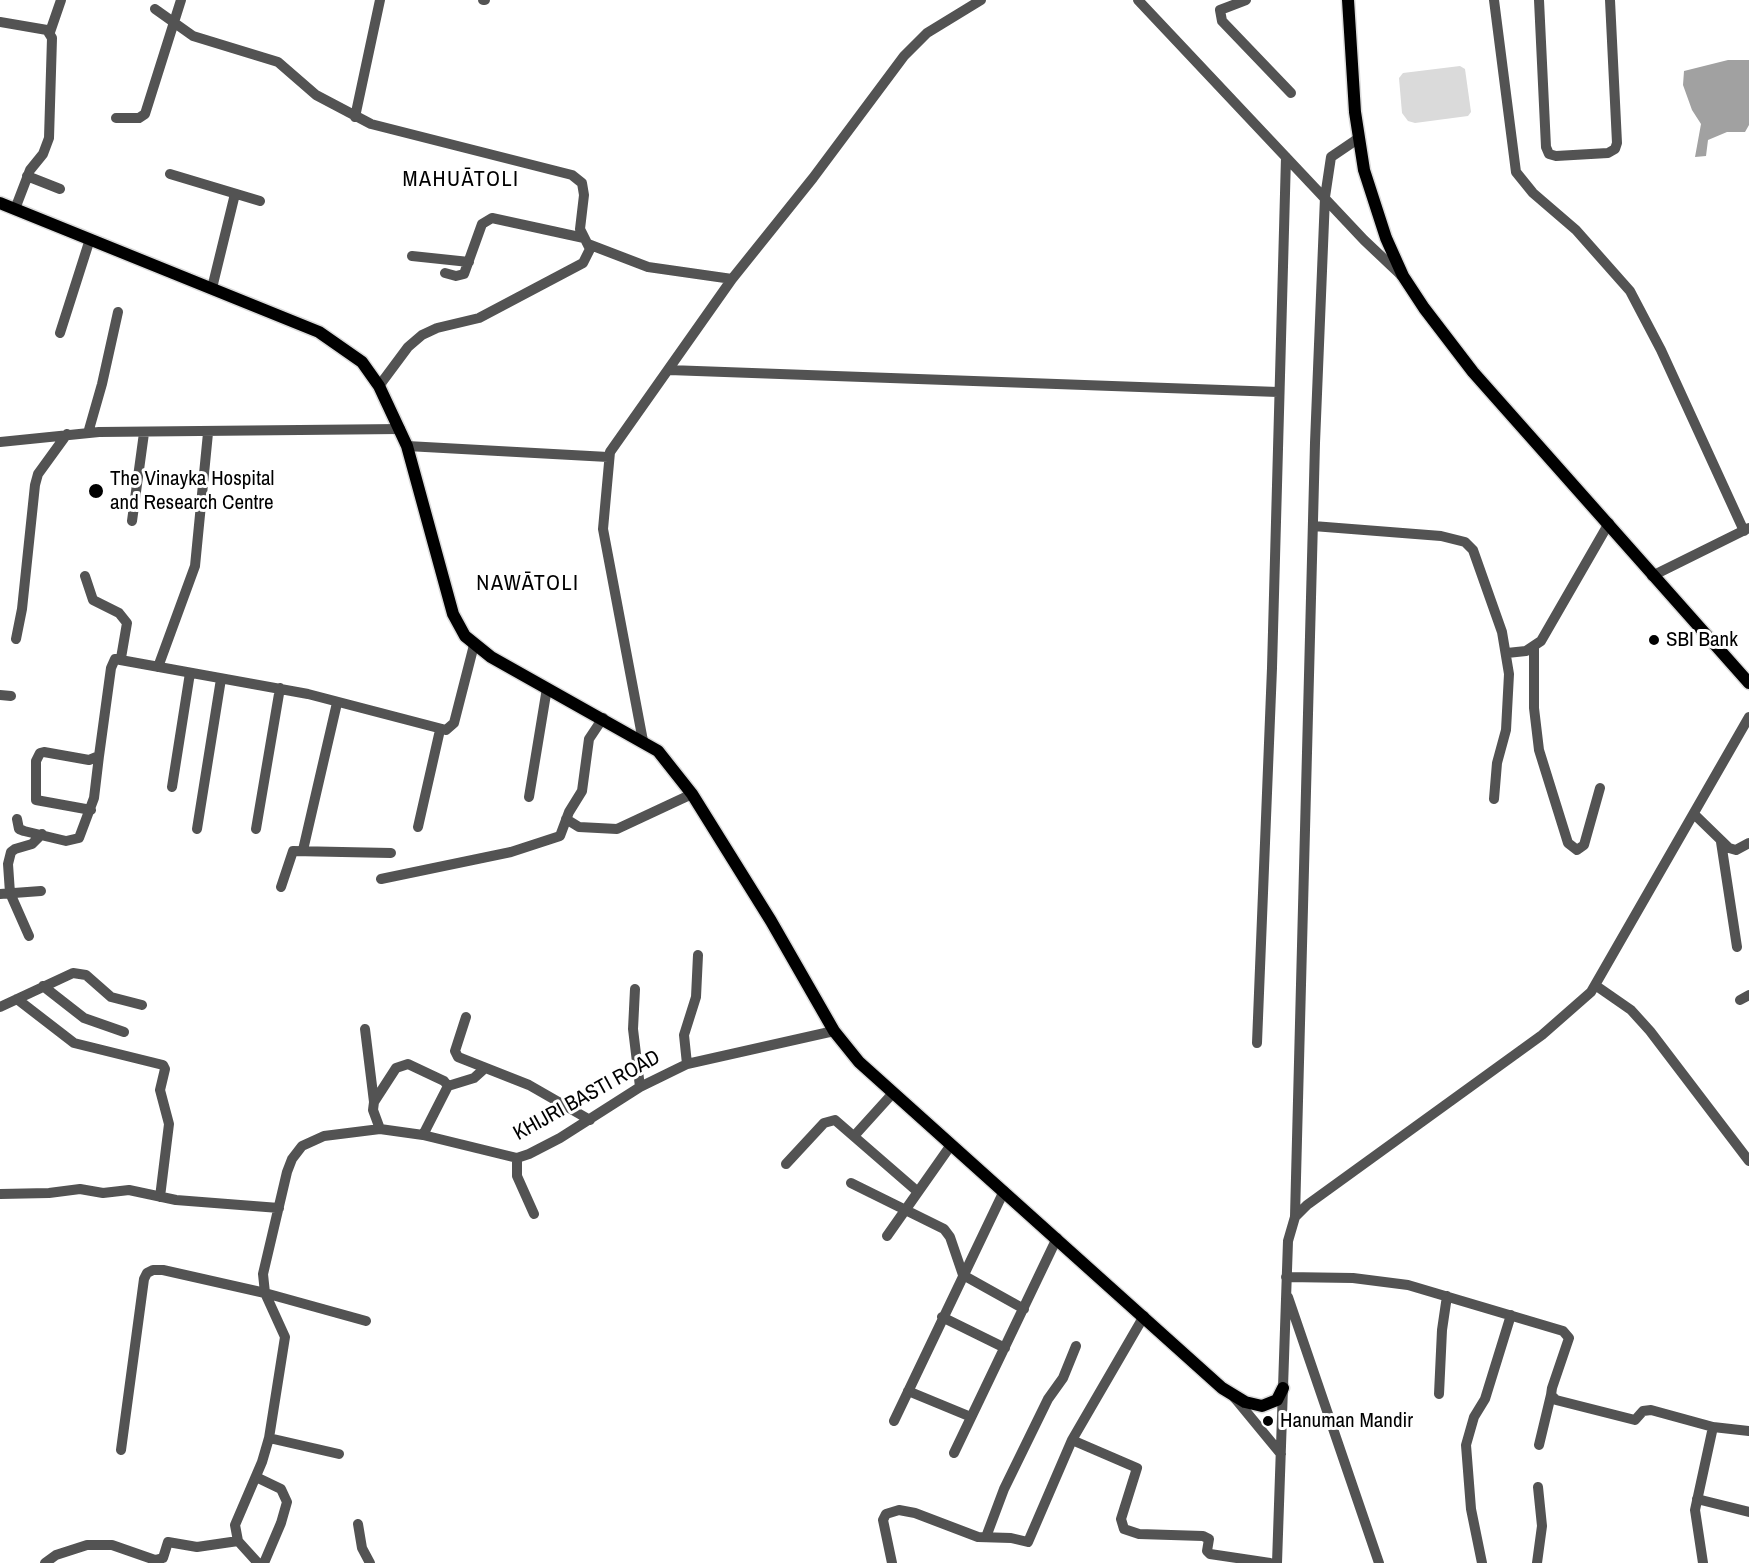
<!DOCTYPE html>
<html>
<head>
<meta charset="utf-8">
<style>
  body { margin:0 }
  canvas { display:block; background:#fff }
</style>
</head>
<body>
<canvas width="1749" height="1563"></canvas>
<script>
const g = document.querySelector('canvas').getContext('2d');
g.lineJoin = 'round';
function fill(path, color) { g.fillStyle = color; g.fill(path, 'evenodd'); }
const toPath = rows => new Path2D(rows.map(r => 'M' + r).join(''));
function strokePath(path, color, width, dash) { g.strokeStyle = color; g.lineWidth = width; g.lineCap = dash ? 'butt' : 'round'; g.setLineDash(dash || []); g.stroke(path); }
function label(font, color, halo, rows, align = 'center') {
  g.font = font + ' "Archivo Narrow",sans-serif'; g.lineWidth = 6; g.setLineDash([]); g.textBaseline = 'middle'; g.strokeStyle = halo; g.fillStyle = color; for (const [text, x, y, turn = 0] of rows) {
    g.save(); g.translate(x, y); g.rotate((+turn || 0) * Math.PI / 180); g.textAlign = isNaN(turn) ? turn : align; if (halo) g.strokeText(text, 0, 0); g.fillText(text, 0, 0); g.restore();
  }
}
fill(toPath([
  [1460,66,1465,69,1471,112,1468,116,1415,123,1408,121,1402,113,1399,78,1403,73]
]), '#dadada');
fill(toPath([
  [1728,60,1749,60,1749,125,1745,132,1727,132,1708,140,1706,156,1695,157,1701,124,1692,110,1683,85,1684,71]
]), '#a1a1a1');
const major = toPath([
  [1348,0,1355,112,1364,170,1386,238,1403,276,1424,308,1473,372,1749,683],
  [0,203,319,332,362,362,379,386,407,446,453,614,465,636,491,657,658,751,692,794,771,921,834,1031,859,1062,1222,1388,1245,1402,1262,1406,1277,1400,1283,1388]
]);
strokePath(major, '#dbdbdb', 15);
strokePath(toPath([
  [483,0,485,0],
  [1138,0,1364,240,1401,275],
  [1246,0,1220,10,1222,21,1291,93],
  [1494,0,1516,172,1533,193,1576,230,1630,291,1661,350,1744,531],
  [1539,0,1546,147,1549,154,1556,156,1608,153,1615,149,1617,143,1610,0],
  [155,9,193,36,278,62,316,95,371,124,572,175,582,183,584,195,580,229,590,249,583,263,479,318,437,328,422,335,408,347,379,386],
  [0,22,47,30,52,38,49,138,43,154,30,170,15,209],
  [50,32,61,0],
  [355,117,380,0],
  [116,118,139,118,145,114,181,0],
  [170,174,260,201],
  [27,176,60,189],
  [588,244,648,267,732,279],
  [412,256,469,262],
  [445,273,456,276,464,274,482,224,492,218,584,238],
  [212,288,235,194],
  [60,333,90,239],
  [669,370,1278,392],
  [88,433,102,384,118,312],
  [0,442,99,432,400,429],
  [407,446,608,457],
  [132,521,144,433],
  [1313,526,1441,536,1465,542,1473,550,1502,632,1509,674,1506,730,1497,763,1494,799],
  [85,576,93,600,119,613,127,623,121,658],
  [1652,576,1749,528],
  [16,639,22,609,35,485,38,474,67,434],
  [1534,648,1534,708,1539,750,1568,843,1577,850,1584,845,1600,788],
  [1507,653,1526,651,1541,641,1609,523],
  [158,667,195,566,208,433],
  [0,695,11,696],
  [643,741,603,529,610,452,732,279,813,178,904,56,927,33,981,0],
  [172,787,190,673],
  [529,797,547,688],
  [91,810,36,800,36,761,40,753,44,752,89,760,99,756,111,668,115,659,308,694,446,730,454,723,474,645],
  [1694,814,1729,848,1736,850,1749,843],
  [17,819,19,829,24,831,66,841,79,838,94,798,99,756],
  [566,819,579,827,617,829,692,794],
  [418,827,440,730],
  [197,829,221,679],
  [256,829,280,688],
  [1721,842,1737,947],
  [303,850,337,703],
  [381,879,511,852,560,836,569,812,582,791,589,739,603,718],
  [281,887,293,851,391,853],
  [0,894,41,891],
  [29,936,10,893,8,864,11,852,15,849,32,844,42,834],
  [1595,985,1631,1010,1650,1031,1749,1161],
  [43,986,84,1018,124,1032],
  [635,989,633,1029,640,1087],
  [17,999,74,1043,163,1065,165,1069,160,1090,169,1124,160,1197],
  [1740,1000,1749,995],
  [0,1007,73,973,86,975,111,997,142,1005],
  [466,1017,455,1051,458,1057,529,1085,590,1120],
  [365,1029,374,1102],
  [1257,1043,1272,668,1286,157],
  [687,1064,684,1035,696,997,698,955],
  [448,1086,474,1078,484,1069],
  [380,1129,373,1110,374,1102,396,1068,408,1064,444,1081,448,1086,423,1135],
  [855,1135,893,1093],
  [517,1158,517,1176,534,1214],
  [786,1164,824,1123,835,1120,918,1192],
  [851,1183,944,1229,950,1237,963,1275,1024,1309],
  [0,1194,49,1193,80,1189,103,1193,129,1190,176,1200,279,1208],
  [1295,1217,1315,443,1325,197,1331,157,1359,138],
  [887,1236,951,1145],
  [1286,1277,1353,1278,1408,1285,1563,1331,1569,1338,1552,1388,1551,1395,1556,1400,1635,1420,1643,1411,1651,1410,1713,1427,1749,1431],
  [1288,1297,1379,1563],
  [942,1317,1005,1348],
  [908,1391,971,1417],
  [1439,1394,1442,1330,1447,1296],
  [1234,1397,1281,1454],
  [894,1421,1004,1191],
  [269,1438,339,1454],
  [1072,1440,1137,1468,1121,1519,1124,1529,1139,1534,1203,1536,1209,1539,1207,1551,1210,1554,1270,1563],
  [1539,1445,1551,1395],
  [121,1450,144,1279,147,1273,153,1270,163,1270,265,1293,366,1321],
  [954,1453,1057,1238],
  [256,1477,281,1489,287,1502,281,1523,264,1563],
  [1697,1499,1749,1512],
  [358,1524,362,1548,370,1563],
  [986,1537,1004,1489,1048,1399,1063,1378,1076,1346],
  [45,1563,56,1555,87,1545,112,1545,155,1560,163,1558,168,1542,197,1547,238,1541],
  [258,1563,238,1541,235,1525,262,1462,269,1438,285,1337,265,1293,263,1274,287,1172,292,1159,302,1146,324,1136,380,1129,423,1135,517,1158,529,1154,560,1138,640,1087,687,1064,834,1031],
  [892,1563,883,1520,886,1514,899,1510,915,1513,978,1537,1011,1538,1028,1542,1072,1440,1144,1316],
  [1277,1563,1288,1241,1295,1217,1307,1205,1542,1035,1591,992,1749,717],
  [1482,1563,1471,1509,1466,1445,1474,1417,1485,1399,1511,1315],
  [1537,1563,1542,1526,1538,1487],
  [1703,1563,1695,1510,1713,1427]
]), '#535353', 10);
strokePath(major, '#000', 12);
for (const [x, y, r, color] of [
  [96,491,8,"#000"],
  [1654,640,6,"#000"],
  [1268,1421,6,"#000"]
]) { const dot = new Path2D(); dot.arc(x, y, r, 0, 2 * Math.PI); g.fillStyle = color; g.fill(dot); strokePath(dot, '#fff', 2); }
label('21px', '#000', '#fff', [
  ["The Vinayka Hospital",110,479],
  ["and Research Centre",110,503],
  ["SBI Bank",1666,640],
  ["Hanuman Mandir",1280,1421]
], 'left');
label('21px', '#000', '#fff', [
  ["KHIJRI BASTI ROAD",587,1096,-29]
]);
g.letterSpacing = '1.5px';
label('22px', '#000', '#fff', [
  ["MAHUĀTOLI",461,180],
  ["NAWĀTOLI",528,584]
]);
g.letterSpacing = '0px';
</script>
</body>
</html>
